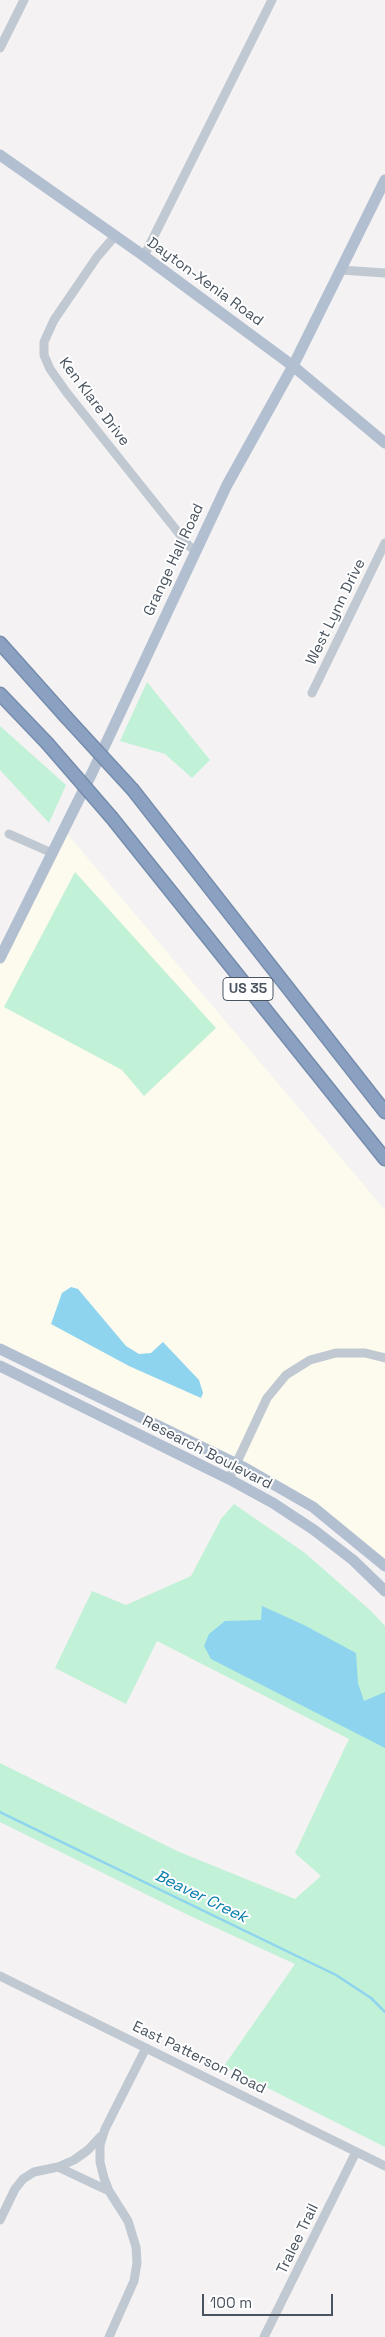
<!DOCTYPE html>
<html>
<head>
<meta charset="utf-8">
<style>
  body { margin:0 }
  #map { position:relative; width:385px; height:2337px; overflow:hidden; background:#f4f2f2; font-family:"Space Grotesk",sans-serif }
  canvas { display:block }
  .scale { position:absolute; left:202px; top:2294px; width:131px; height:22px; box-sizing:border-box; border:2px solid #495460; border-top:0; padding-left:6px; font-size:15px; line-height:18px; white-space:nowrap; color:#495460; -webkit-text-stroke:4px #fff; paint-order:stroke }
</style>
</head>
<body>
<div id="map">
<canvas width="385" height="2337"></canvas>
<div class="scale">100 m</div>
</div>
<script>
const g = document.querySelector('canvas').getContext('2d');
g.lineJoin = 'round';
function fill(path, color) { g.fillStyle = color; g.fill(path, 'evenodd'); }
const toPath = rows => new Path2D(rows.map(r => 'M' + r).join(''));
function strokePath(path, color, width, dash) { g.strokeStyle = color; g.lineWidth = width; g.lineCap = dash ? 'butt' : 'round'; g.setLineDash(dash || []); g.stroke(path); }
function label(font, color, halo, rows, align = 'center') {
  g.font = font + ' "Space Grotesk",sans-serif'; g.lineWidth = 4; g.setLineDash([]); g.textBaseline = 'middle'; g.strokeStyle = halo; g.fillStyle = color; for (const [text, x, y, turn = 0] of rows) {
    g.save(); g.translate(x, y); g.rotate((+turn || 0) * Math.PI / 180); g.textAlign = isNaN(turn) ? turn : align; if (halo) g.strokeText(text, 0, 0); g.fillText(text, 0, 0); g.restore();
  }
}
fill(toPath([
  [64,830,385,1210,385,1566,313,1507,0,1349,0,958]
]), '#fdfaee');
fill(toPath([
  [147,682,210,760,192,778,165,754,120,741],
  [0,726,66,785,49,823,0,770],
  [75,872,216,1028,144,1096,122,1070,4,1007],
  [234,1504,305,1553,371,1611,385,1626,385,2147,224,2066,295,1964,186,1914,0,1822,0,1763,177,1851,295,1899,321,1876,295,1853,349,1739,157,1641,126,1704,55,1668,92,1591,126,1605,191,1576,221,1519]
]), '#c1f1d7');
fill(toPath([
  [71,1287,78,1289,126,1346,139,1354,151,1353,163,1342,199,1380,203,1393,201,1398,129,1366,51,1324,62,1293],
  [262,1606,304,1625,356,1653,358,1683,364,1701,385,1692,385,1748,211,1659,204,1646,209,1634,225,1621,261,1620]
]), '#8ed4ef');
strokePath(toPath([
  [0,1812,336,1975,371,1998,385,2012]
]), '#8ed4ef', 2.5);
const highway = toPath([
  [0,643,66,717],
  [0,694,47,743],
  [133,790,385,1112],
  [112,818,385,1159]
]);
strokePath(highway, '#758cad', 15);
strokePath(toPath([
  [0,48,24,0],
  [115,236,97,257,54,320,44,342,44,355,50,369,67,393,189,546,195,550],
  [144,256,272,0],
  [341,270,385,273],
  [312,693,385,543],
  [9,834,52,853],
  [229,1479,267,1398,286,1375,310,1360,336,1353,365,1353,385,1358],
  [0,1976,385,2166],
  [58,2167,109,2191],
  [0,2220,15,2189,23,2179,34,2172,58,2167,74,2160,88,2150,101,2136],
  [109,2337,134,2281,137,2263,136,2247,128,2221,109,2191,104,2178,100,2162,100,2145,105,2129,146,2048],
  [264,2337,356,2152]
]), '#c0c8d1', 9);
strokePath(toPath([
  [0,155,144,256,293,366,385,443],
  [0,958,91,775,227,485,293,366,385,180],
  [0,1349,245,1468,313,1507,385,1566],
  [0,1366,229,1479,273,1503,314,1530,353,1560,385,1591]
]), '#b2bfd1', 11);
strokePath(highway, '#8aa1c1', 12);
const highwayBridge = toPath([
  [66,717,133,790],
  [47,743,112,818]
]);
strokePath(highwayBridge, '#758cad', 15, []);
strokePath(highwayBridge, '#8aa1c1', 12);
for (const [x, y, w] of [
  [248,989,50]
]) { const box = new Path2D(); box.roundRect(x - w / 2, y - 11.5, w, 23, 4); g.fillStyle = '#fff'; g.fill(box); strokePath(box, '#495460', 1); }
label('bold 14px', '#495460', null, [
  ["US 35",248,989]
]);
label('15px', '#495460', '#fff', [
  ["Dayton-Xenia Road",205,282,36],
  ["Ken Klare Drive",94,402,53],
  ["Grange Hall Road",174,560,-65],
  ["West Lynn Drive",336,612,-64],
  ["Research Boulevard",207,1453,27],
  ["East Patterson Road",199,2058,26],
  ["Tralee Trail",298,2239,-64]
]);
label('italic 16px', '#097eab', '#fff', [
  ["Beaver Creek",201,1897,26]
]);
</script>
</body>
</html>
